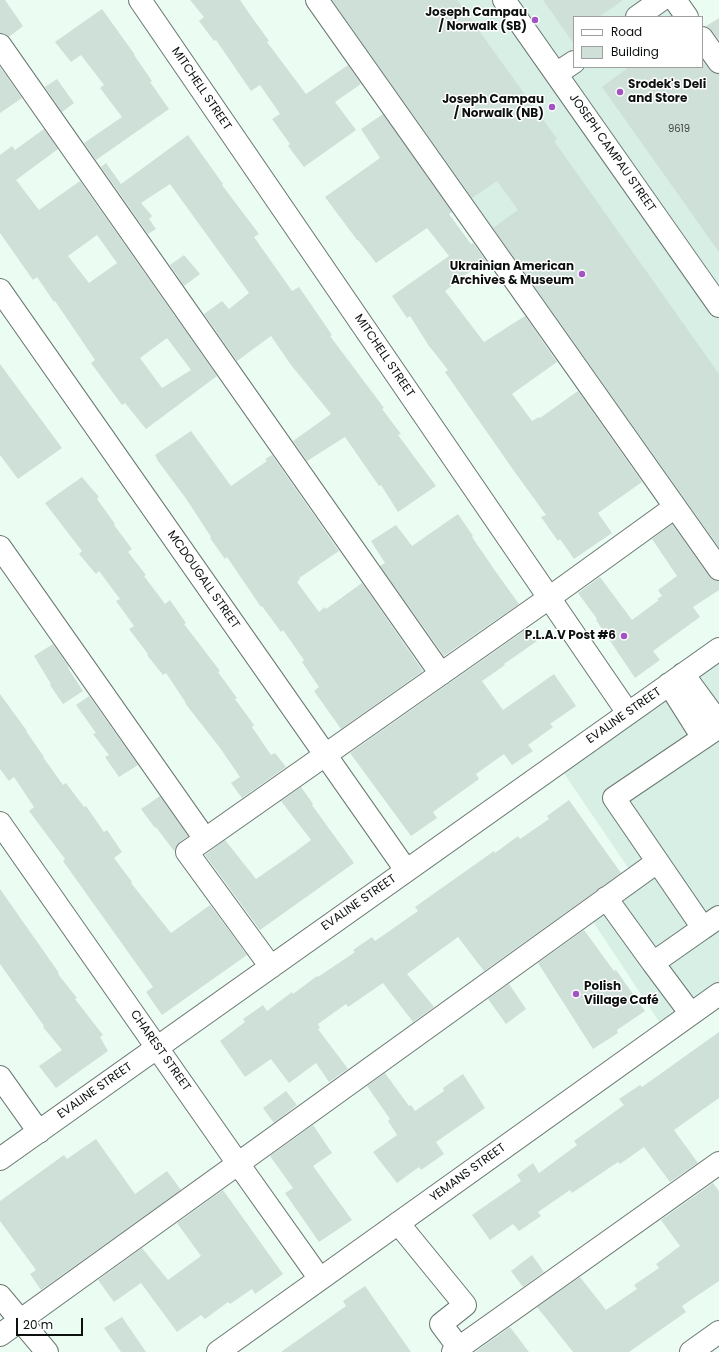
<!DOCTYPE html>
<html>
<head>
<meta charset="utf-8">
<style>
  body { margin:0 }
  #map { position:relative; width:719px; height:1352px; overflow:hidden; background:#ebfcf3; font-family:Poppins,sans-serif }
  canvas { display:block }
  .legend { position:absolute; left:573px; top:16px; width:130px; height:52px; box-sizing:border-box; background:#fff; border:1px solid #9ea09f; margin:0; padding:5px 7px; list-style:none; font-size:12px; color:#0c110f }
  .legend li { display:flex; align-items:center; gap:8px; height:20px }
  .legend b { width:20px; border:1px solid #9ea09f }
  .scale { position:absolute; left:16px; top:1318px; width:67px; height:18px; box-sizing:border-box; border:2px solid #0c110f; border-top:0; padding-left:5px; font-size:12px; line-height:14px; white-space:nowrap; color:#0c110f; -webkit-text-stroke:3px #fff; paint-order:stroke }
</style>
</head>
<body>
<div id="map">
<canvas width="719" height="1352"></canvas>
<ul class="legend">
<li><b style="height:5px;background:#fff"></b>Road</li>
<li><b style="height:11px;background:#cfe0d8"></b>Building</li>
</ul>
<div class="scale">20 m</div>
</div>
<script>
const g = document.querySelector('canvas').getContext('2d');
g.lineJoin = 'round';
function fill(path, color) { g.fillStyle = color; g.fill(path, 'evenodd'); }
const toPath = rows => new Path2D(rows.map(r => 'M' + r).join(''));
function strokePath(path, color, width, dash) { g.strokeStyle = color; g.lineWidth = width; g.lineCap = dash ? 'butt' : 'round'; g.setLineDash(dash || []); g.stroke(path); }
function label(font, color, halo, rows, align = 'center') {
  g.font = font + ' Poppins,sans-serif'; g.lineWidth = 3; g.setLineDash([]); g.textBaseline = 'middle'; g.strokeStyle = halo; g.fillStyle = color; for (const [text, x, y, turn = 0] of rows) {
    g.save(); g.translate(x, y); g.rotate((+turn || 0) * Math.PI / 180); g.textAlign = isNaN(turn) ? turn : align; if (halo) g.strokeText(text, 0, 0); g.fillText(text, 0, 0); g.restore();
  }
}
fill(toPath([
  [308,0,664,0,676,17,574,17,574,67,702,67,702,53,719,77,719,564],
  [719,649,719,986,662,1026,584,908,631,872,557,763]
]), '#d7efe4');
fill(toPath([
  [0,0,5,0,23,26,9,37,5,34,0,33],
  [190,0,240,0,251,16,269,41,267,42,306,94,348,65,361,84,335,102,356,130,304,167,288,146,290,144,272,119,280,114,260,85,251,91,216,40,214,41,199,21,204,17],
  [332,0,457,0,557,139,554,141,719,374,719,547,493,228,518,210,497,181,472,198],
  [543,0,623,0,599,17,574,17,574,44],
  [102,9,135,55,134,55,152,81,150,82,169,109,96,160,84,143,122,117,100,88,104,85,81,55,71,62,55,42],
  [719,18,719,40,712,31,706,26],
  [702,60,709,70,713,73,719,74,719,252,602,87,629,67,702,67],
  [0,67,22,98,0,113],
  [57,79,74,103,62,112,45,87],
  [383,114,452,212,449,214,471,244,473,243,486,261,453,283,454,284,445,291,484,342,525,316,557,362,512,394,532,421,539,417,540,418,578,391,642,482,598,513,612,533,574,559,560,539,558,541,541,517,546,515,514,471,445,372,448,370,429,346,410,316,407,318,392,296,449,256,427,228,376,263,358,240,357,240,325,197,380,158,361,129],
  [44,129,58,149,16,180,39,210,80,181,217,376,146,429,125,403,122,405,91,363,95,360,55,301,54,302,37,277,33,280,0,233,0,155,12,146,15,150],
  [97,235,117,263,89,283,68,256],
  [167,338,191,370,162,388,140,358],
  [188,135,223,184,222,185,259,234,254,237,292,291,299,287,332,335,330,336,384,408,382,409,401,434,398,435,436,486,398,512,381,485,379,486,345,437,307,461,293,441,331,414,291,365,271,336,237,361,204,314,222,301,229,309,249,293,170,184,141,203,152,216,149,219,156,229,148,234,101,167,106,163,121,184],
  [184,255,200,274,184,286,170,265],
  [0,364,62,448,18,479,0,455],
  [191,431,231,486,267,461,265,459,272,455,339,551,299,578,300,579,297,582,319,612,325,607,326,609,362,583,423,671,341,729,314,691,319,687,302,662,304,660,283,630,281,632,262,606,261,607,227,557,225,559,210,538,211,537,187,500,158,461,155,455],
  [82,477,99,497,97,499,115,524,114,525,132,549,128,552,146,575,144,576,165,604,170,600,186,623,184,624,220,671,218,672,237,698,235,699,254,725,252,727,271,755,275,753,286,767,242,798,231,783,240,777,220,748,185,703,186,703,166,673,163,675,147,655,148,654,129,629,134,626,116,601,120,599,99,571,96,574,79,554,82,551,45,503],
  [458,514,473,536,472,537,498,575,519,604,444,656,380,566,385,563,371,541,396,525,412,546],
  [672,524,709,576,713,580,719,581,719,590,693,607,700,617,653,651,660,660,635,678,596,620,597,619,578,593,600,577,632,620,659,600,657,599,662,596,658,590,677,576,652,539],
  [528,628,537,641,504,664,505,665,482,681,503,710,554,674,576,706,550,724,553,727,528,745,533,751,512,765,504,754,476,774,479,779,433,812,437,818,411,836,350,753],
  [53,644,69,667,68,668,83,691,63,704,50,685,51,684,34,656],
  [0,694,27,731,26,731,44,757,43,757,63,785,66,783,84,807,86,806,104,832,107,830,122,852,114,858,132,882,131,883,171,933,210,905,247,955,162,1015,146,992,153,987,63,861,65,859,29,811,34,807,14,777,9,781,0,769],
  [89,696,138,765,119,777,105,757,109,755,93,734,96,733,76,705],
  [301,787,313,804,312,805,354,863,260,930,205,855,225,840,256,879,295,852,311,840,281,801],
  [160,796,188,836,180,842,174,851,156,827,155,828,141,809],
  [569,800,621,873,484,971,458,937,407,974,434,1007,413,1022,383,983,348,1007,346,1004,318,1024,320,1028,318,1029,348,1069,329,1082,316,1063,289,1083,271,1059,245,1077,220,1041,245,1022,243,1019,263,1005,267,1011,292,992,293,994,317,976,318,977,355,952,353,950,372,937,375,941,418,911,415,907,494,851,495,853,518,836,520,839,549,819,547,816],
  [0,889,59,973,58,974,77,998,75,999,103,1035,100,1037,108,1051,56,1088,39,1066,62,1050,43,1027,44,1026,0,964],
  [584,930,614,971,616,970,645,1011,617,1030,618,1033,593,1049,538,963],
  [509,984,526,1009,506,1024,488,999],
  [719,1032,719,1098,674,1130,698,1163,670,1182,644,1147,620,1164,618,1162,572,1193,570,1190,538,1212,541,1216,519,1231,513,1224,490,1240,472,1215,521,1181,517,1175,533,1163,539,1173,577,1145,574,1141,624,1105,619,1099,640,1085,642,1087],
  [385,1073,409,1106,411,1105,415,1111,444,1091,443,1088,463,1074,485,1108,436,1142,444,1154,421,1170,419,1167,397,1183,373,1152,397,1135,388,1121,390,1119,367,1086],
  [286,1091,297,1105,274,1123,263,1108],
  [313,1125,332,1153,313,1166,352,1220,319,1242,285,1193,293,1188,270,1156],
  [96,1139,135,1194,167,1171,181,1190,41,1290,30,1274,36,1270,0,1221,0,1201,64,1155,67,1159],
  [713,1183,719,1191,719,1281,682,1306,686,1312,629,1352,573,1352,537,1307,580,1277,606,1310,637,1289,634,1285,659,1268,656,1264,680,1246,661,1220],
  [223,1190,283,1274,255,1294,252,1289,230,1304,228,1302,205,1319,201,1315,177,1332,141,1283,114,1302,98,1280,142,1248,168,1280,201,1256,177,1223],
  [532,1255,544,1272,523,1287,511,1271],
  [365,1286,411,1352,281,1352,346,1306,343,1301],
  [122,1317,146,1352,121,1352,104,1328],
  [510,1327,529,1352,475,1352]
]), '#cfe0d8');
const minor = toPath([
  [140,0,628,713],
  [317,0,719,569],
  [504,0,719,306],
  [675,0,687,17],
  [637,17,661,0],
  [702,38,719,62],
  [0,45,441,674],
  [556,74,574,62],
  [0,290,406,870],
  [0,547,205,839],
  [683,674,719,723],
  [669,684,703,738],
  [719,727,614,798,703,928,719,917],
  [0,823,232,1155,320,1279],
  [606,898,653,963],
  [271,967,187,852,549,598,675,507],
  [691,1014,653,963,703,928],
  [0,1077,39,1132],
  [0,1159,719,649],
  [398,1223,465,1305,441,1324,459,1348],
  [0,1296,47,1352],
  [0,1335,657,862],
  [218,1352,719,994],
  [453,1352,719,1163],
  [691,1352,719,1332]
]);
strokePath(minor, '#6a7871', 24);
strokePath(minor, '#fff', 22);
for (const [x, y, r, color] of [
  [535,20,4,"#a354c4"],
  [620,92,4,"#a354c4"],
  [552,107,4,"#a354c4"],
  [582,274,4,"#a354c4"],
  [624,636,4,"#a354c4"],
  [576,994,4,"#a354c4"]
]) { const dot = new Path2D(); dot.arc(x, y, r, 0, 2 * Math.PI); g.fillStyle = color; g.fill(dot); strokePath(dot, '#fff', 1.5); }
label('10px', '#3d4541', null, [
  ["9619",679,129]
]);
label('bold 12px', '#0c110f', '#fff', [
  ["Joseph Campau",527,13],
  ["/ Norwalk (SB)",527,27],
  ["Srodek's Deli",628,85,"left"],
  ["and Store",628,99,"left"],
  ["Joseph Campau",544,100],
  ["/ Norwalk (NB)",544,114],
  ["Ukrainian American",574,267],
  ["Archives & Museum",574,281],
  ["P.L.A.V Post #6",616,636],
  ["Polish",584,987,"left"],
  ["Village Café",584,1001,"left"]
], 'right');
label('12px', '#0c110f', '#fff', [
  ["MITCHELL STREET",201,89,56],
  ["JOSEPH CAMPAU STREET",612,153,55],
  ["MITCHELL STREET",384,356,56],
  ["MCDOUGALL STREET",203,580,55],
  ["EVALINE STREET",624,716,-35],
  ["EVALINE STREET",359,903,-35],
  ["CHAREST STREET",160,1051,55],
  ["EVALINE STREET",95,1091,-35],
  ["YEMANS STREET",468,1173,-36]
]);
</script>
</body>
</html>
